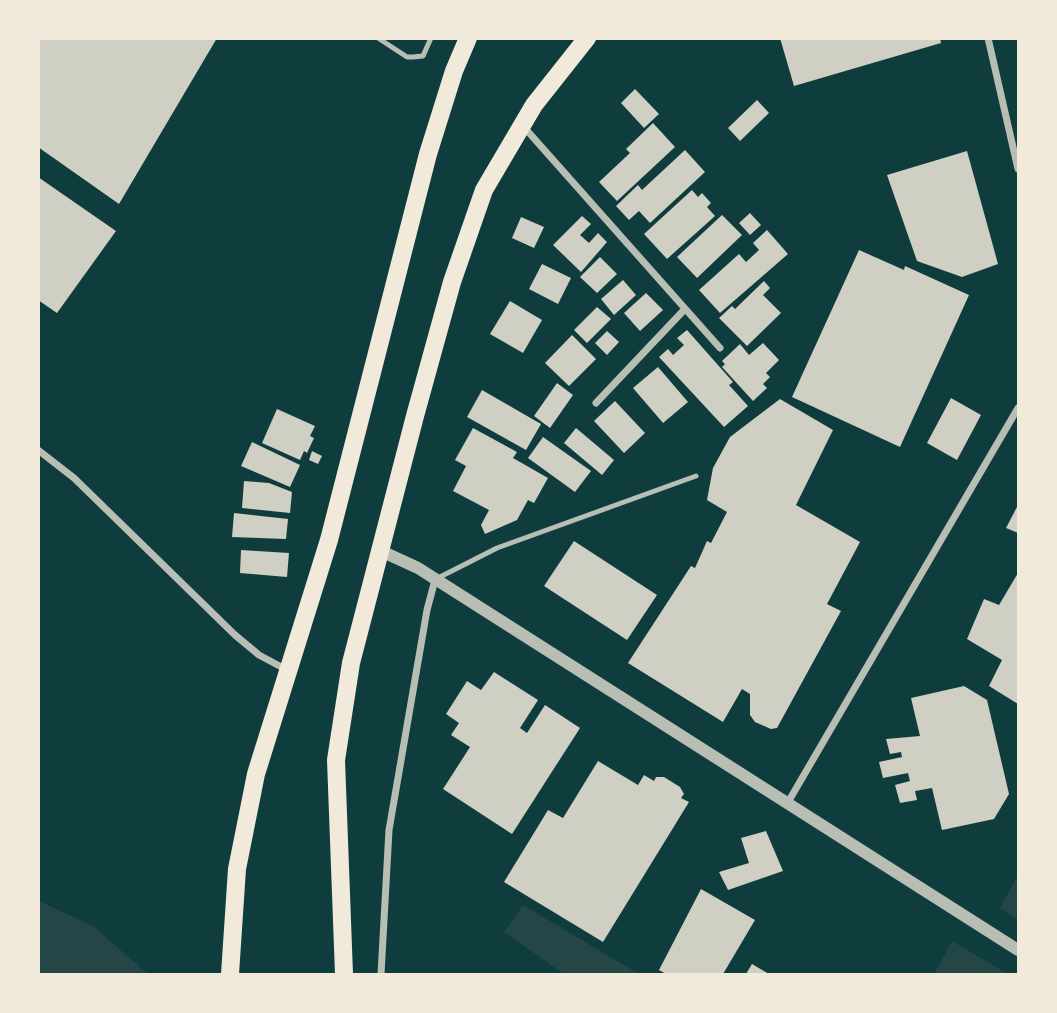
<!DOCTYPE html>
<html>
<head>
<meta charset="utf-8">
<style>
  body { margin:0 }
  #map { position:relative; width:1057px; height:1013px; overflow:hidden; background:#0f3d3e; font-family:"Playfair Display",serif }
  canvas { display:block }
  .frame { position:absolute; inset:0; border:40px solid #f1e9da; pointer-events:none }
</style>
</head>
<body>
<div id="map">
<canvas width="1057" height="1013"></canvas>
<div class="frame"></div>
</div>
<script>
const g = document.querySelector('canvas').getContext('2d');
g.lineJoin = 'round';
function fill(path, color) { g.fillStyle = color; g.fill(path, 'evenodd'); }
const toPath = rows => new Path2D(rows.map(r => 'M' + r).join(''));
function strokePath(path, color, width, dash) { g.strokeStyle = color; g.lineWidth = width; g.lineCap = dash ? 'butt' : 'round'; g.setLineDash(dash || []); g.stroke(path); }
fill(toPath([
  [1018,875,1018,920,1000,908],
  [39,901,93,926,148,974,39,974],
  [523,905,639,974,564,974,504,932],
  [952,941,1008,974,934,974]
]), '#244646');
fill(toPath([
  [38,38,217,38,119,204,38,147],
  [780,38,940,38,941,43,794,86],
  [635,89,659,114,644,128,621,103],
  [757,100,769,113,740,141,728,128],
  [653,123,675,147,617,201,599,182,630,153,626,149],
  [685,150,705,172,650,223,639,211,629,220,616,206,638,185,642,190],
  [967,151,998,264,962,277,917,261,887,175],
  [38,177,116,231,57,313,38,300],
  [692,190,698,197,702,193,711,203,707,207,715,216,667,259,644,234],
  [750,213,761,225,750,235,739,223],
  [722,215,742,235,697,278,677,257],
  [582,216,591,224,580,235,589,243,598,233,607,242,581,272,553,245],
  [521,217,544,227,534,248,512,238],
  [767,230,788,254,720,313,699,290,739,254,746,262,759,250,753,243],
  [859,250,904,270,905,266,969,295,900,447,792,397],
  [600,257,617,274,597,293,580,277],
  [542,264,571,278,558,304,529,289],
  [623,280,636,295,614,315,601,299],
  [764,281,770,288,763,295,781,313,747,346,719,318,732,306,735,309],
  [646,293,663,310,640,331,624,313],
  [510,301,542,320,523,353,490,334],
  [597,307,611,319,587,343,574,330],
  [687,330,733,382,729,385,748,406,724,427,659,357,668,349,673,355,684,345,677,338],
  [607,331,619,342,607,355,595,343],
  [572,335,596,359,569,386,545,363],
  [763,343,779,360,766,373,770,377,763,384,767,388,753,401,722,367,725,364,722,361,740,344,749,355],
  [658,367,688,402,663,423,633,388],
  [557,383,573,395,550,428,534,416],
  [482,390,541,424,526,450,467,417],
  [951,398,981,415,957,460,927,443],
  [780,399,833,430,796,505,860,542,827,604,841,611,777,728,771,729,755,722,750,715,750,694,742,689,723,722,628,663,691,566,695,568,707,541,711,543,727,512,707,500,713,468,730,437],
  [615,401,645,433,624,453,594,421],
  [277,409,315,426,310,436,314,438,307,453,304,451,300,460,262,443],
  [473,428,517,452,513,458,548,478,534,503,528,500,517,520,485,534,481,525,489,510,453,491,466,466,455,460],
  [576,428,614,460,602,475,564,443],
  [543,437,591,471,575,492,528,458],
  [252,442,300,465,290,487,241,466],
  [312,451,322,456,318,464,309,460],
  [244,481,269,483,292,492,290,513,242,508],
  [1018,505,1018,533,1006,528],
  [234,513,288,519,286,539,232,537],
  [574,541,657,595,627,640,544,586],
  [241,550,289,553,287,577,240,573],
  [1018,573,1018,704,989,686,1002,660,967,639,984,599,999,605],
  [494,672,538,700,520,728,527,733,545,705,580,728,512,834,443,789,470,747,451,735,459,723,446,714,467,681,481,690],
  [964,686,987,700,1009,794,994,819,942,830,932,788,915,791,917,800,900,803,895,785,910,781,908,773,883,778,879,762,902,757,901,752,890,754,886,739,920,736,911,698],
  [598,761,638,785,644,775,654,781,656,777,664,777,680,787,684,794,681,798,689,802,603,942,504,882,548,810,563,818],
  [766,831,783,871,728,890,719,872,749,863,741,838],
  [701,889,755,920,723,974,666,974,659,970],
  [752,964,769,974,746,974]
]), '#cfcfc3');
strokePath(toPath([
  [378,38,407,57,413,57,423,56,431,38],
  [436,579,497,548,696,476]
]), '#b8beb3', 5);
strokePath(toPath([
  [988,38,1018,169],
  [523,126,720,348],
  [596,403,684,310],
  [38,450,74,478,235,635,259,655,287,670],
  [787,804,1018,408],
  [381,974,389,830,427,610,435,580]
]), '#b8beb3', 7);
strokePath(toPath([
  [381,551,418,568,1018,950]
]), '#b8beb3', 12);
strokePath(toPath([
  [230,974,237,869,256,774,329,540,428,154,454,71,468,38],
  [344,974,336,760,351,663,415,416,452,282,484,190,534,105,587,38]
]), '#f1e9da', 18);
</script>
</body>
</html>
